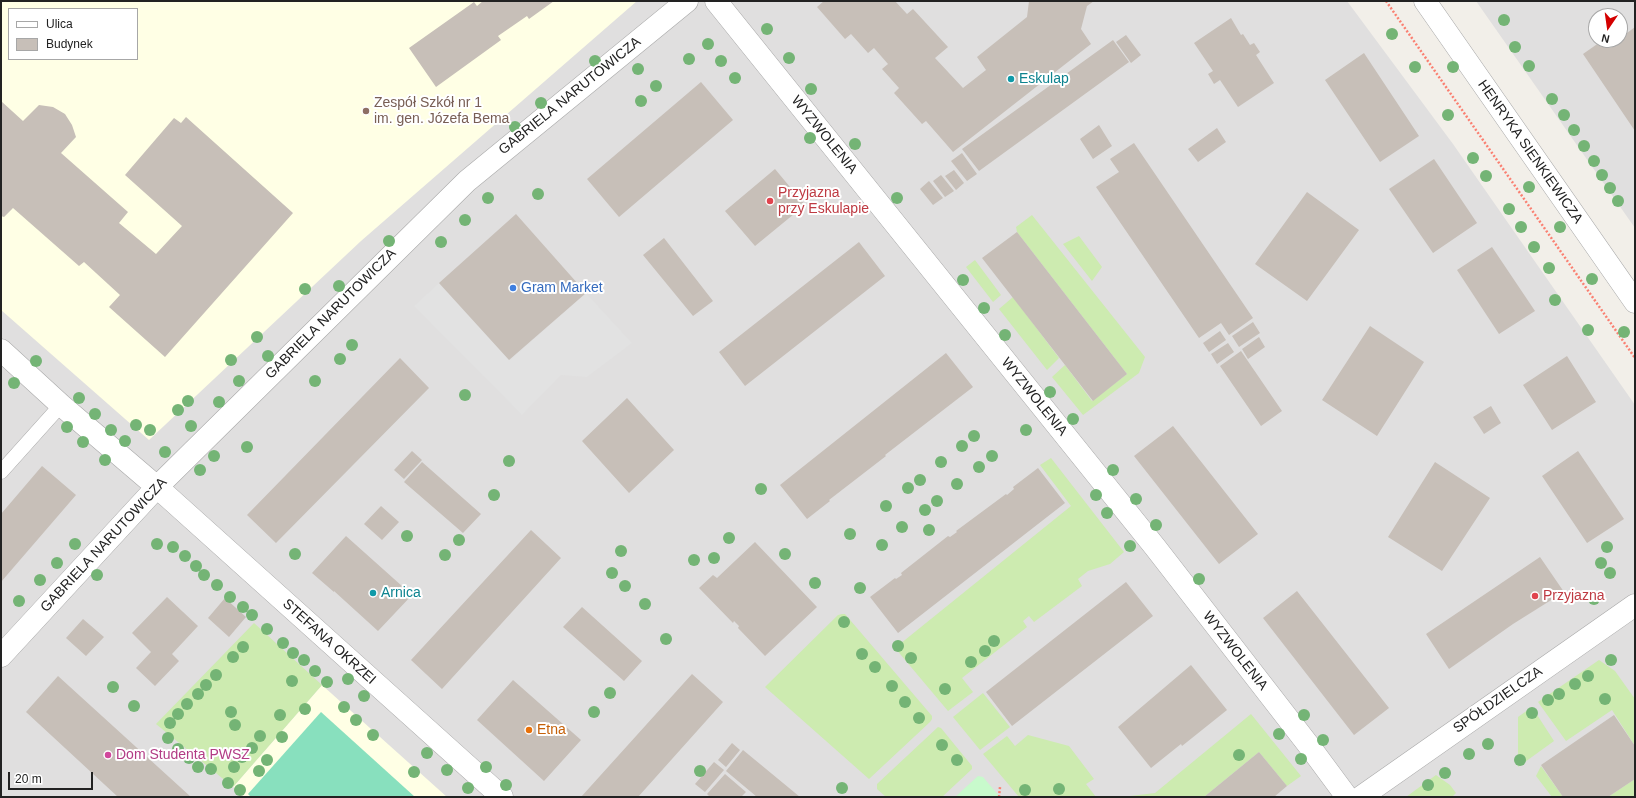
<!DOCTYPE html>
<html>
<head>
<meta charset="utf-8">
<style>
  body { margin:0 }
  #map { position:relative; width:1636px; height:798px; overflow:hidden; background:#f2efe9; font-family:Arial,sans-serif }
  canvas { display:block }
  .frame { position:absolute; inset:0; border:2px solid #222; pointer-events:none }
  .legend { position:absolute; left:8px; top:8px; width:130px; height:52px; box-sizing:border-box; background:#fff; border:1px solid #a7a7a7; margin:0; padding:5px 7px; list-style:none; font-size:12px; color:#222 }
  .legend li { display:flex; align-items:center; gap:8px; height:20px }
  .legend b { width:20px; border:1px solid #a7a7a7 }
  .north { position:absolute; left:1588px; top:8px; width:40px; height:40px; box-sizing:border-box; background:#fff; border:1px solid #a7a7a7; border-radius:50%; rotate:193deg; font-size:11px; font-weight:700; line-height:16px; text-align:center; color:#222 }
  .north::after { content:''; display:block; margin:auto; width:14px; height:18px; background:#d40000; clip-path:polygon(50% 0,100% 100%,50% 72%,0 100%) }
  .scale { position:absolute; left:8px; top:772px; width:85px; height:18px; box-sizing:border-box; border:2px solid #222; border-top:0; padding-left:5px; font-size:12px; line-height:14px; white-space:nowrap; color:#222; -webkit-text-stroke:3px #fff; paint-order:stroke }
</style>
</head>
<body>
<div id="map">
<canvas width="1636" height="798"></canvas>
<div class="frame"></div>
<ul class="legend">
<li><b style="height:5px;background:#fff"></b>Ulica</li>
<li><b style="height:11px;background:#c7bfb8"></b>Budynek</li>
</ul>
<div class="north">N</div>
<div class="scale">20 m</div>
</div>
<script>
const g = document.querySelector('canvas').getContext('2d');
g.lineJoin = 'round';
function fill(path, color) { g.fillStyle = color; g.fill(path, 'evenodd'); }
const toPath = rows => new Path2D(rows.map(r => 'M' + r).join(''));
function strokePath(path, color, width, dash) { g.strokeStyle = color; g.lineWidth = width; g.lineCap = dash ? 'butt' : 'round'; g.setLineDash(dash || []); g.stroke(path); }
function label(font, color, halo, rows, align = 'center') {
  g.font = font + ' Arial,sans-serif'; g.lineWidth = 4; g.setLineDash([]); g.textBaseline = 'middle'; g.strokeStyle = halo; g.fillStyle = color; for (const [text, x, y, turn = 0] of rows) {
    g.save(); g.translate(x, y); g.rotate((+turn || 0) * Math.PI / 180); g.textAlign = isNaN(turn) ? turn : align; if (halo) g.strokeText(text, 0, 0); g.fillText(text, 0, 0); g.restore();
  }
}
fill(toPath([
  [1,1,1347,1,1453,144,1635,405,1635,797,1,797],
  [9,9,137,9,137,59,9,59],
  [1476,1,1635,1,1635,228],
  [1596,16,1620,16,1620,40,1596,40]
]), '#e0dfdf');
fill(toPath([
  [1,1,637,1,361,241,149,440,1,310],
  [9,9,137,9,137,59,9,59],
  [322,685,447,797,245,797,233,787]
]), '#ffffe5');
fill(toPath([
  [1032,215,1145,357,1139,373,1083,415,1052,377,1065,365,1092,401,1127,374,1017,232,1016,227],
  [1079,236,1102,267,1092,281,1063,244],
  [975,260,1001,295,993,302,966,267],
  [1013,297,1059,358,1047,370,999,309],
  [1051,458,1124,552,1110,564,1088,571,1078,579,1082,586,1034,622,1029,616,1023,621,1027,627,962,678,973,692,948,711,895,648,1071,506,1040,465],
  [842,614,845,614,932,716,932,719,930,722,869,779,765,687,838,615],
  [254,623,322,685,233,787,156,724],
  [1599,660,1615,671,1635,699,1635,746,1612,710,1566,741,1538,702],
  [983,693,1010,727,980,750,953,717],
  [1532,707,1554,741,1518,767,1518,717],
  [1251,714,1301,776,1287,786,1259,752,1204,797,1122,797,1155,793],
  [938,727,941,728,972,766,972,769,942,797,886,797,877,789,877,784],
  [1028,735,1069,746,1094,779,1086,784,1096,797,1019,797,983,754,1007,736,1015,746],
  [1541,766,1563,797,1552,797,1536,776],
  [1436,775,1450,785,1456,793,1452,797,1406,797],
  [1635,779,1635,797,1608,797]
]), '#cdebb0');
fill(toPath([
  [978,776,983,777,1000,797,955,797]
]), '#c8facc');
fill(toPath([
  [321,712,415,797,251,797,248,794]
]), '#88e0be');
fill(toPath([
  [439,283,510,360,586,293,632,343,587,377,561,375,522,415,414,306]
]), '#e2e2e2');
fill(toPath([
  [483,1,554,1,529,19,527,16,498,36,501,40,436,87,409,48,474,2,477,6],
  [824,1,895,1,907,14,913,9,948,47,935,58,963,88,986,70,977,57,1027,17,1029,1,1094,1,1087,6,1081,29,1091,44,953,152,926,121,922,124,894,93,899,88,882,69,888,64,874,48,868,53,851,34,845,39,817,7],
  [1231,18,1241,35,1243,34,1250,45,1254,43,1260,52,1256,55,1274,83,1238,107,1220,80,1214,84,1208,74,1213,71,1194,43],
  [1623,27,1627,33,1635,27,1635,131,1583,54,1603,40,1620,40,1620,29],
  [1126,35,1141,55,1131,63,1116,42],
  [1113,40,1129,62,979,171,962,149],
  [1364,53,1419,136,1380,162,1325,80],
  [701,82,733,120,619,217,587,179],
  [1,101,23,121,39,105,53,107,65,114,72,125,76,137,61,153,128,212,119,223,156,254,182,226,125,175,174,118,181,123,186,117,293,213,165,357,109,307,120,295,84,262,79,266,13,208,4,217,1,216],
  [1099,125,1112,146,1093,159,1080,139],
  [1217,128,1226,142,1198,162,1188,149],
  [1134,143,1253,318,1229,335,1221,323,1199,338,1096,187,1119,172,1110,159],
  [962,153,977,174,967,181,951,161],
  [1434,159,1477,223,1433,253,1389,189],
  [775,169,805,205,755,246,725,211],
  [954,170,964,183,956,190,945,176],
  [941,175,954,191,945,197,933,181],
  [929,181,943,198,933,205,920,189],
  [1307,192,1359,230,1307,301,1255,264],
  [516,214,586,293,509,360,439,283],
  [1017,232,1127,374,1093,401,982,258],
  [664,238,713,301,693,316,643,255],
  [859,242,885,276,745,386,719,352],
  [1492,247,1535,311,1499,334,1457,270],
  [1253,322,1260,333,1239,347,1232,336],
  [1370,326,1424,362,1377,436,1322,400],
  [1220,331,1226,340,1209,352,1203,343],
  [1259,337,1265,347,1248,359,1242,349],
  [1228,343,1234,352,1217,364,1211,354],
  [1241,351,1282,411,1261,426,1220,366],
  [946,353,973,387,885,455,886,456,829,500,830,501,807,519,780,485],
  [1567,356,1596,402,1552,430,1523,385],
  [400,358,429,388,276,543,247,515],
  [627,398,674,450,629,493,582,441],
  [1491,406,1501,423,1484,434,1473,417],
  [1173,426,1258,534,1219,564,1134,456],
  [412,451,422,460,404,479,394,470],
  [1578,451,1624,519,1587,543,1542,476],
  [422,462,481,514,463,533,404,482],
  [1435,462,1490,498,1442,571,1388,537],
  [42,466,76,495,1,582,1,514],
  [1038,468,1065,503,898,633,870,597,895,578,896,579,902,575,901,573,948,536,950,537,957,532,956,531,1006,494,1007,495,1014,489,1013,487],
  [381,506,399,522,382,540,364,524],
  [531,530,561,558,442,689,411,660],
  [346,536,412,595,378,631,334,591,334,592,312,573],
  [755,542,817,607,765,656,738,628,739,626,734,621,733,623,699,588,713,575,717,578],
  [1540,557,1564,592,1513,624,1449,669,1426,634],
  [1126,582,1153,616,1012,726,986,692],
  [1297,591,1389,708,1354,735,1263,618],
  [167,597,198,626,172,654,179,661,155,686,136,668,151,652,132,633],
  [225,598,246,617,229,637,208,618],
  [582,607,642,661,624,681,563,627],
  [83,619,104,637,86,656,66,638],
  [1191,665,1227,710,1182,746,1181,744,1151,768,1118,727],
  [692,674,723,702,638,797,581,797],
  [58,676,191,797,118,797,26,712],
  [513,680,581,740,544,781,477,720],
  [1614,715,1635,746,1635,779,1608,797,1563,797,1541,765],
  [732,743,740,750,726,767,718,760],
  [743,750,800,797,757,797,726,771],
  [1259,752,1287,786,1274,797,1204,797],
  [714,762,724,770,705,792,695,784],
  [725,774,746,792,741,797,710,797,707,794]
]), '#c7bfb8');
const service = toPath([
  [1,472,61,405]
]);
const minor = toPath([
  [716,1,1155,547,1310,747,1347,797],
  [1,350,61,405,157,487,502,797],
  [1,656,157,487,467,181,687,1],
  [1361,797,1635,605]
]);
const tertiary = toPath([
  [1425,1,1635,302]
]);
strokePath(service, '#a9a9a9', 15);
strokePath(minor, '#a9a9a9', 23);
strokePath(tertiary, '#a9a9a9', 23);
strokePath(toPath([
  [1386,1,1635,358],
  [999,797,1000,787]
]), '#fa8072', 2.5, [2, 2]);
strokePath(service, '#fff', 14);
strokePath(minor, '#fff', 22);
strokePath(tertiary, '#fff', 22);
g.fillStyle = '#74b475';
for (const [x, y] of [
  [1504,20],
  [767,29],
  [1392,34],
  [708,44],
  [1515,47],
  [789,58],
  [689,59],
  [595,61],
  [721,61],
  [1529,66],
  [1415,67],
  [1453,67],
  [638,69],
  [735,78],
  [656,86],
  [811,89],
  [1552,99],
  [641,101],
  [541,103],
  [1448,115],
  [1564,115],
  [515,127],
  [1574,130],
  [810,138],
  [855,144],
  [1584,146],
  [1473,158],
  [1594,161],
  [1602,175],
  [1486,176],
  [1529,187],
  [1610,188],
  [538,194],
  [488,198],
  [897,198],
  [1618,201],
  [1509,209],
  [465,220],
  [1521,227],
  [1560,227],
  [389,241],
  [441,242],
  [1534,247],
  [1549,268],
  [1592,279],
  [963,280],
  [339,286],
  [305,289],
  [1555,300],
  [984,308],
  [1588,330],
  [1624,332],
  [1005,335],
  [257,337],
  [352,345],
  [268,356],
  [340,359],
  [231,360],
  [36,361],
  [239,381],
  [315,381],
  [14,383],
  [1050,392],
  [465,395],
  [79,398],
  [188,401],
  [219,402],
  [178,410],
  [95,414],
  [1073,419],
  [136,425],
  [191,426],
  [67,427],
  [111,430],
  [150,430],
  [1026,430],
  [974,436],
  [125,441],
  [83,442],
  [962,446],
  [247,447],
  [165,452],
  [214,456],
  [992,456],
  [105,460],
  [509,461],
  [941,462],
  [979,467],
  [200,470],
  [1113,470],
  [920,480],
  [957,484],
  [908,488],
  [761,489],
  [494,495],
  [1096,495],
  [1136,499],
  [937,501],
  [886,506],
  [925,510],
  [1107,513],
  [1156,525],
  [902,527],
  [929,530],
  [850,534],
  [407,536],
  [729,538],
  [459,540],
  [75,544],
  [157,544],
  [882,545],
  [1130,546],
  [173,547],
  [1607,547],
  [621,551],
  [295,554],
  [785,554],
  [445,555],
  [185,556],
  [714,558],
  [694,560],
  [57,563],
  [1601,563],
  [196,566],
  [612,573],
  [1610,573],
  [97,575],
  [204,575],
  [1199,579],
  [40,580],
  [815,583],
  [217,585],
  [625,586],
  [860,588],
  [230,597],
  [1594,599],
  [19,601],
  [645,604],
  [243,607],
  [252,615],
  [844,622],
  [267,629],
  [666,639],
  [994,641],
  [283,643],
  [898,646],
  [243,647],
  [985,651],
  [293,653],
  [862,654],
  [233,657],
  [911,658],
  [304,660],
  [1611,660],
  [971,662],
  [875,667],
  [315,671],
  [216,675],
  [1588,676],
  [348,679],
  [292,681],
  [327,682],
  [1575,684],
  [206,685],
  [892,686],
  [113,687],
  [945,689],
  [610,693],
  [198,694],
  [1559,694],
  [364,696],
  [1605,699],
  [1548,700],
  [905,702],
  [187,704],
  [134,706],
  [344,707],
  [305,709],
  [231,712],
  [594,712],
  [1532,713],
  [178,714],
  [280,715],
  [1304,715],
  [919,718],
  [356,720],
  [170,723],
  [235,725],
  [1279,734],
  [373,735],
  [260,736],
  [282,737],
  [168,738],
  [1323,740],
  [1488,744],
  [942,745],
  [252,748],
  [178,749],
  [427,753],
  [1469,754],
  [1239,755],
  [242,757],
  [189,758],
  [1301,759],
  [267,760],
  [957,760],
  [1520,760],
  [198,767],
  [234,767],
  [486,767],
  [211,769],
  [447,770],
  [259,771],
  [700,771],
  [414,772],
  [1445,773],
  [228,783],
  [506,785],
  [1428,785],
  [468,788],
  [842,788],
  [1059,789],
  [240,790],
  [1025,790]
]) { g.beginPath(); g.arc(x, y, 6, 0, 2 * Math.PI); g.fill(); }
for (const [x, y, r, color] of [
  [1011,79,4,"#0f9aa8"],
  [366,111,4,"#8d6e63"],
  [770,201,4,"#e0444e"],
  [513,288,4,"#3f7fe0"],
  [373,593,4,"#0f9aa8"],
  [1535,596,4,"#e0444e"],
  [529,730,4,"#e8710a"],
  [108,755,4,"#d1479c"]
]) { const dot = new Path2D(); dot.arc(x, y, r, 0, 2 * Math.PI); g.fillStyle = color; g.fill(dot); strokePath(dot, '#fff', 1.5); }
label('14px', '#0d838f', '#fff', [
  ["Eskulap",1019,79],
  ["Arnica",381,593]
], 'left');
label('14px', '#222', '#fff', [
  ["GABRIELA NARUTOWICZA",570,96,-39],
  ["WYZWOLENIA",824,135,51],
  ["HENRYKA SIENKIEWICZA",1530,152,55],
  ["GABRIELA NARUTOWICZA",331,314,-45],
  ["WYZWOLENIA",1034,397,51],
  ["GABRIELA NARUTOWICZA",104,545,-47],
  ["STEFANA OKRZEI",329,642,42],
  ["WYZWOLENIA",1235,651,52],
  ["SPÓŁDZIELCZA",1498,700,-35]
]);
label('14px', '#785e54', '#fff', [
  ["Zespół Szkół nr 1",374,103],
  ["im. gen. Józefa Bema",374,119]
], 'left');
label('14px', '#be3a42', '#fff', [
  ["Przyjazna",778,193],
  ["przy Eskulapie",778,209],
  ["Przyjazna",1543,596]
], 'left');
label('14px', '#366cbe', '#fff', [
  ["Gram Market",521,288]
], 'left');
label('14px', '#c56008', '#fff', [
  ["Etna",537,730]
], 'left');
label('14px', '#b23c85', '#fff', [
  ["Dom Studenta PWSZ",116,755]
], 'left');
</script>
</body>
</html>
